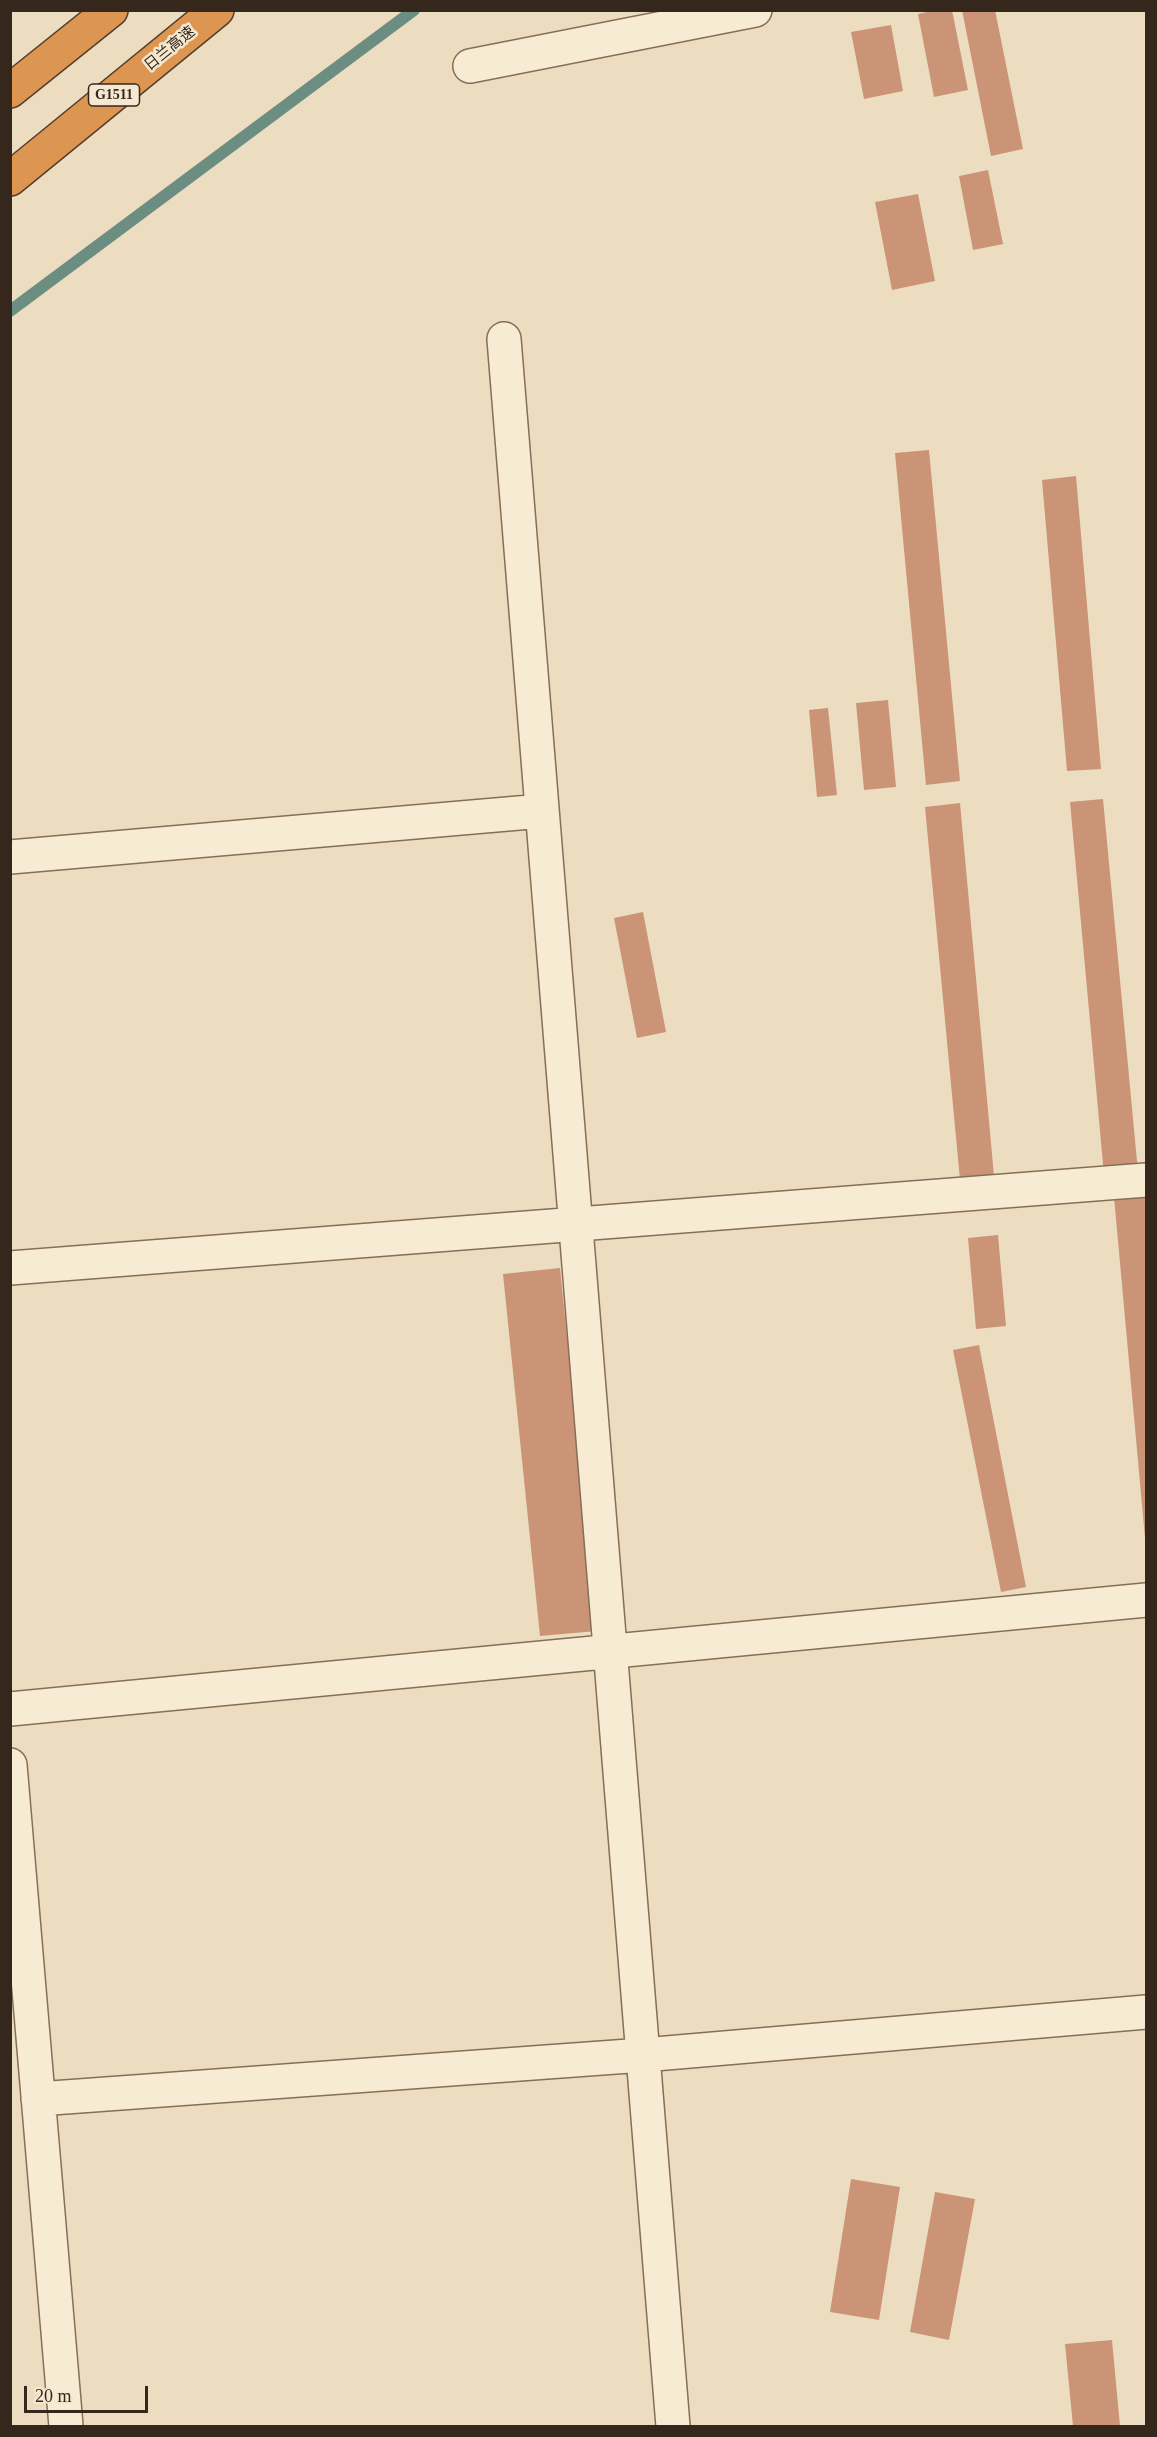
<!DOCTYPE html>
<html>
<head>
<meta charset="utf-8">
<style>
  body { margin:0 }
  #map { position:relative; width:1157px; height:2437px; overflow:hidden; background:#edddc0; font-family:"Times New Roman",serif }
  canvas { display:block }
  .frame { position:absolute; inset:0; border:12px solid #36271d; pointer-events:none }
  .scale { position:absolute; left:24px; top:2386px; width:124px; height:27px; box-sizing:border-box; border:3px solid #36271d; border-top:0; padding-left:8px; font-size:18px; line-height:21px; white-space:nowrap; color:#36271d; -webkit-text-stroke:4px #f5e8d0; paint-order:stroke }
</style>
</head>
<body>
<div id="map">
<canvas width="1157" height="2437"></canvas>
<div class="frame"></div>
<div class="scale">20 m</div>
</div>
<script>
const g = document.querySelector('canvas').getContext('2d');
g.lineJoin = 'round';
const toPath = rows => new Path2D(rows.map(r => 'M' + r).join(''));
function strokePath(path, color, width, dash) { g.strokeStyle = color; g.lineWidth = width; g.lineCap = dash ? 'butt' : 'round'; g.setLineDash(dash || []); g.stroke(path); }
function fill(path, color) { g.fillStyle = color; g.fill(path, 'evenodd'); }
function label(font, color, halo, rows, align = 'center') {
  g.font = font + ' "Times New Roman","Noto Sans SC",serif'; g.lineWidth = 5; g.setLineDash([]); g.textBaseline = 'middle'; g.strokeStyle = halo; g.fillStyle = color; for (const [text, x, y, turn = 0] of rows) {
    g.save(); g.translate(x, y); g.rotate((+turn || 0) * Math.PI / 180); g.textAlign = isNaN(turn) ? turn : align; if (halo) g.strokeText(text, 0, 0); g.fillText(text, 0, 0); g.restore();
  }
}
strokePath(toPath([
  [10,311,414,10]
]), '#6b8d82', 12);
fill(toPath([
  [936,10,952,10,968,90,934,97,918,14],
  [962,10,995,10,1023,149,991,156],
  [891,25,903,91,864,99,851,32],
  [988,170,1003,244,973,250,959,176],
  [918,194,935,281,892,290,875,202],
  [929,450,960,781,926,785,895,453],
  [1076,476,1101,769,1067,771,1042,480],
  [888,700,896,787,864,790,856,703],
  [828,708,837,795,817,797,809,710],
  [1103,799,1138,1172,1104,1175,1070,802],
  [960,803,994,1176,960,1180,925,807],
  [643,912,666,1032,637,1038,614,918],
  [1146,1194,1146,1538,1145,1538,1114,1197],
  [998,1235,1006,1326,976,1329,968,1238],
  [560,1268,597,1631,540,1636,503,1274],
  [979,1345,1026,1587,1001,1592,953,1350],
  [851,2179,900,2187,879,2320,830,2312],
  [935,2192,975,2199,949,2340,910,2332],
  [1112,2340,1120,2426,1073,2426,1065,2344]
]), '#cb9476');
const minor = toPath([
  [470,66,755,10],
  [504,339,673,2426],
  [10,857,542,811],
  [10,1268,1146,1180],
  [10,1709,1146,1600],
  [10,1765,66,2426],
  [38,2099,643,2055,1146,2012]
]);
const highway = toPath([
  [10,91,111,10],
  [10,179,217,10]
]);
strokePath(minor, '#866e58', 36);
strokePath(highway, '#543c2d', 36);
strokePath(minor, '#f8ebd3', 33);
strokePath(highway, '#dd9651', 33);
for (const [x, y, w] of [
  [114,95,51]
]) { const box = new Path2D(); box.roundRect(x - w / 2, y - 11, w, 22, 4.5); g.fillStyle = '#f5e8d0'; g.fill(box); strokePath(box, '#36271d', 1.5); }
label('bold 14px', '#36271d', null, [
  ["G1511",114,95]
]);
label('15px', '#36271d', '#f5e8d0', [
  ["日兰高速",170,49,-39]
]);
</script>
</body>
</html>
